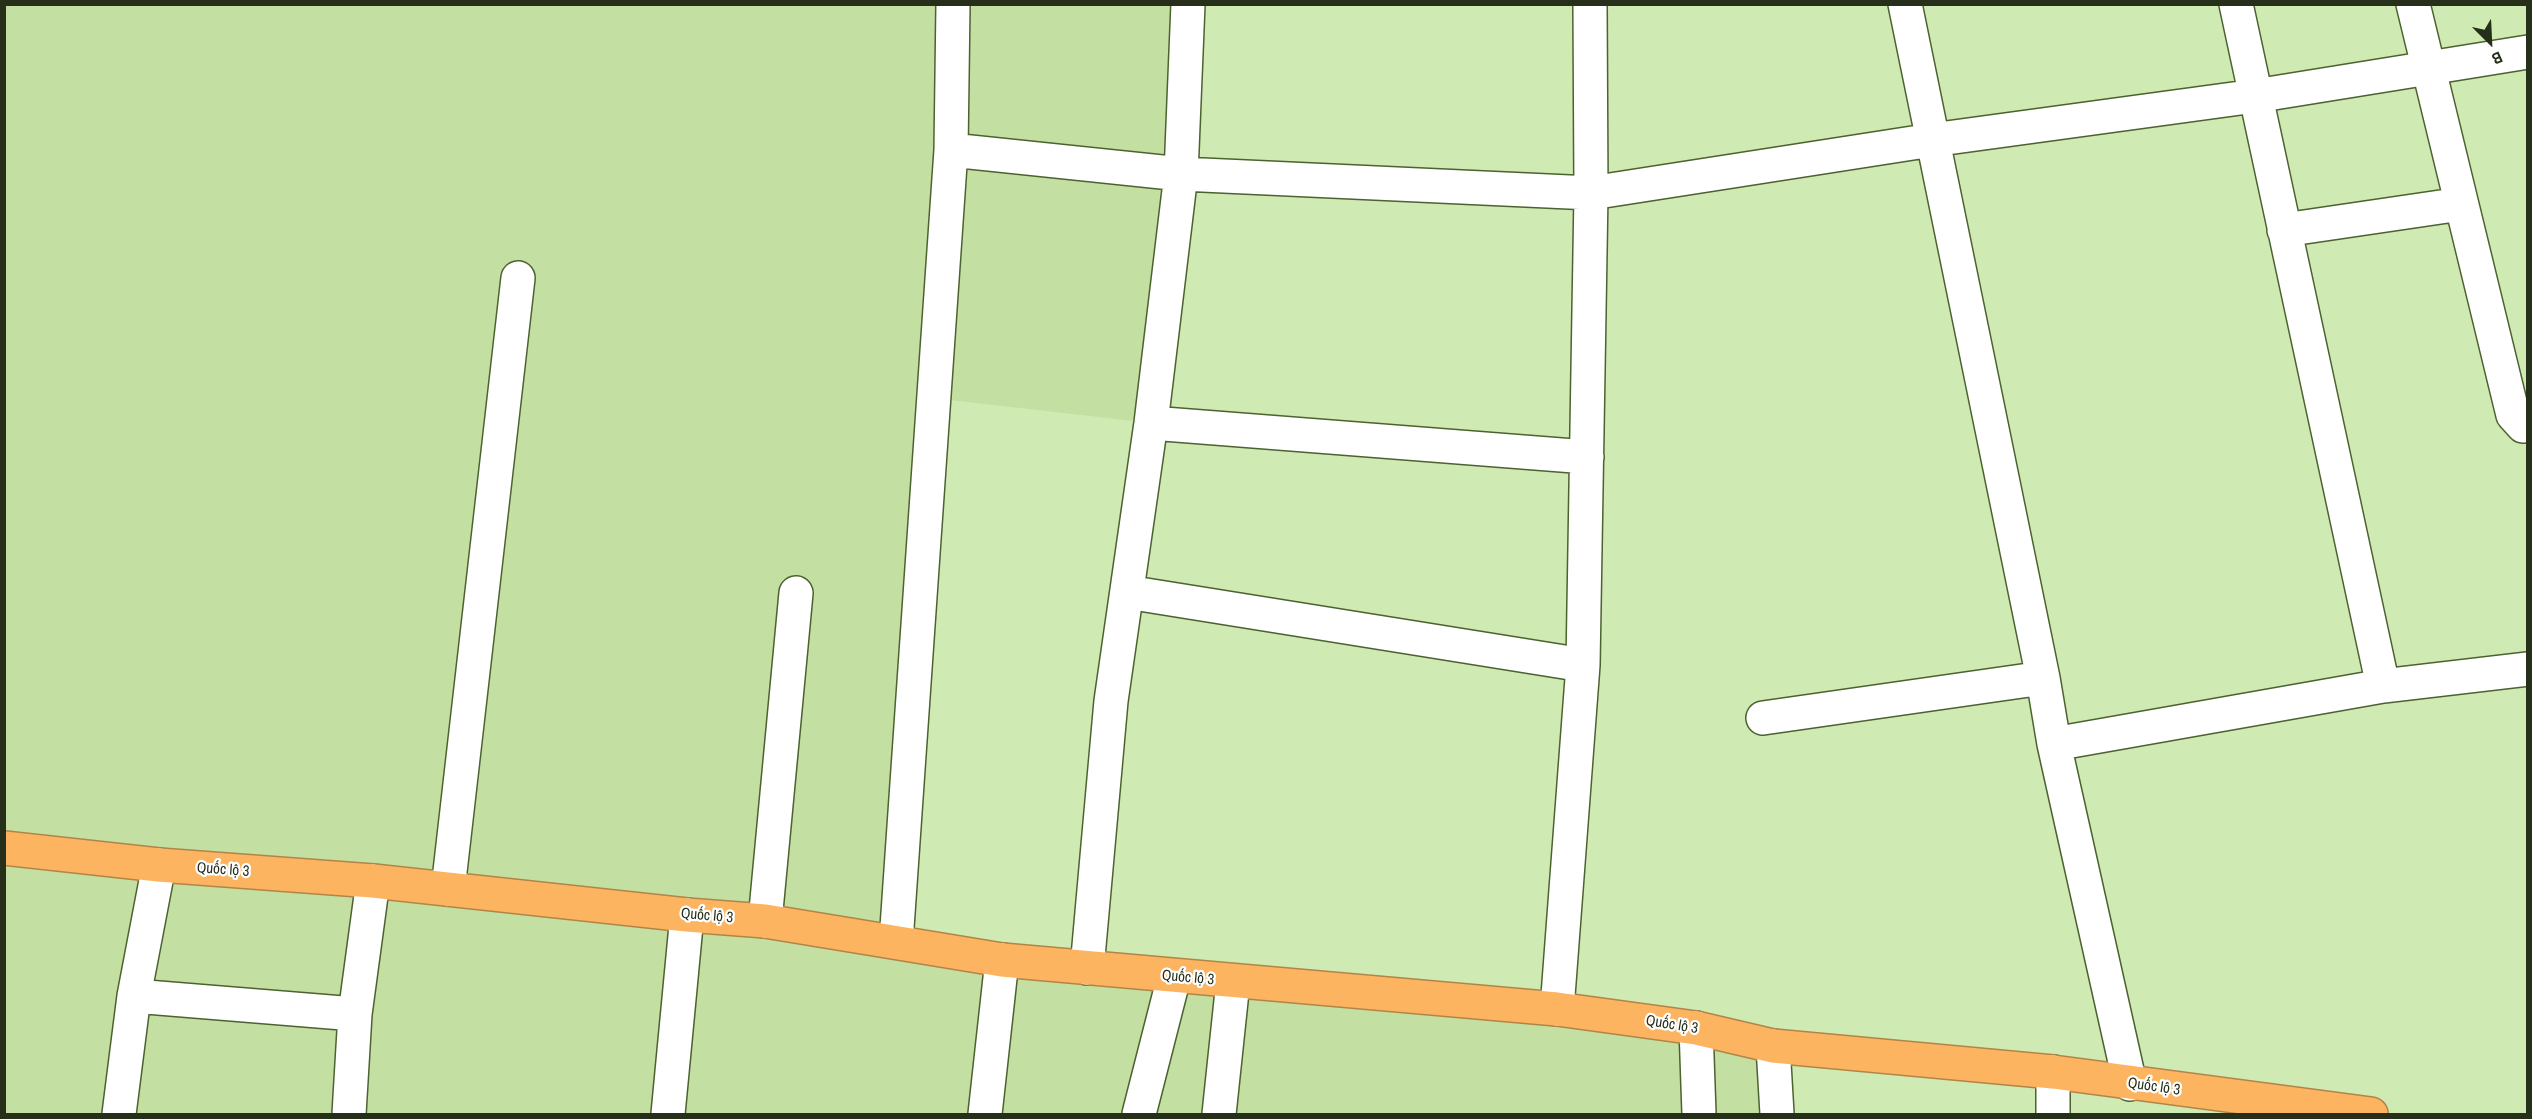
<!DOCTYPE html>
<html>
<head>
<meta charset="utf-8">
<style>
  body { margin:0 }
  #map { position:relative; width:2532px; height:1119px; overflow:hidden; background:#cfeab2; font-family:"Archivo Narrow",sans-serif }
  canvas { display:block }
  .frame { position:absolute; inset:0; border:6px solid #252f1a; pointer-events:none }
  .north { position:absolute; left:2460px; top:12px; width:60px; height:60px; -webkit-text-stroke:4px #fff; paint-order:stroke; rotate:156deg; font-size:16px; font-weight:700; line-height:24px; text-align:center; color:#252f1a }
  .north::after { content:''; display:block; margin:auto; width:21px; height:27px; background:#252f1a; clip-path:polygon(50% 0,100% 100%,50% 72%,0 100%) }
</style>
</head>
<body>
<div id="map">
<canvas width="2532" height="1119"></canvas>
<div class="frame"></div>
<div class="north">B</div>
</div>
<script>
const g = document.querySelector('canvas').getContext('2d');
g.lineJoin = 'round';
function fill(path, color) { g.fillStyle = color; g.fill(path, 'evenodd'); }
const toPath = rows => new Path2D(rows.map(r => 'M' + r).join(''));
function strokePath(path, color, width, dash) { g.strokeStyle = color; g.lineWidth = width; g.lineCap = dash ? 'butt' : 'round'; g.setLineDash(dash || []); g.stroke(path); }
function label(font, color, halo, rows, align = 'center') {
  g.font = font + ' "Archivo Narrow",sans-serif'; g.lineWidth = 4.5; g.setLineDash([]); g.textBaseline = 'middle'; g.strokeStyle = halo; g.fillStyle = color; for (const [text, x, y, turn = 0] of rows) {
    g.save(); g.translate(x, y); g.rotate((+turn || 0) * Math.PI / 180); g.textAlign = isNaN(turn) ? turn : align; if (halo) g.strokeText(text, 0, 0); g.fillText(text, 0, 0); g.restore();
  }
}
fill(toPath([
  [5,4,1188,5,1151,423,933,398,896,937,1773,1046,1779,1114,5,1114]
]), '#c3dfa1');
const minor = toPath([
  [1905,4,2043,678,2054,744,2130,1084],
  [2236,4,2383,686],
  [2413,4,2513,415,2523,426,2528,425],
  [951,150,1181,174,1591,193,1932,140,2255,96,2528,52],
  [2284,230,2461,204],
  [1151,423,1587,457],
  [1127,592,1583,665],
  [1763,718,2043,678],
  [2054,744,2383,686,2528,669],
  [448,889,518,278],
  [765,921,796,593],
  [896,942,951,150,953,4],
  [1087,968,1111,701,1151,423,1181,174,1188,4],
  [134,996,355,1014],
  [1557,1009,1583,665,1591,193,1590,4],
  [1696,1028,1699,1114],
  [1773,1046,1777,1114],
  [2053,1072,2053,1114],
  [119,1114,134,996,159,865],
  [349,1114,355,1014,373,881],
  [668,1114,687,915],
  [985,1114,1002,960],
  [1139,1114,1174,977],
  [1219,1114,1233,982]
]);
const highway = toPath([
  [4,848,159,865,373,881,687,915,765,921,1002,960,1557,1009,1696,1028,1773,1046,2053,1072,2371,1114]
]);
strokePath(minor, '#4c6230', 36);
strokePath(highway, '#b18548', 36);
strokePath(minor, '#fff', 33);
strokePath(highway, '#fdb460', 33);
label('15px', '#252f1a', '#fff', [
  ["Quốc lộ 3",223,870,4],
  ["Quốc lộ 3",707,916,5],
  ["Quốc lộ 3",1188,978,5],
  ["Quốc lộ 3",1672,1025,9],
  ["Quốc lộ 3",2154,1087,8]
]);
</script>
</body>
</html>
